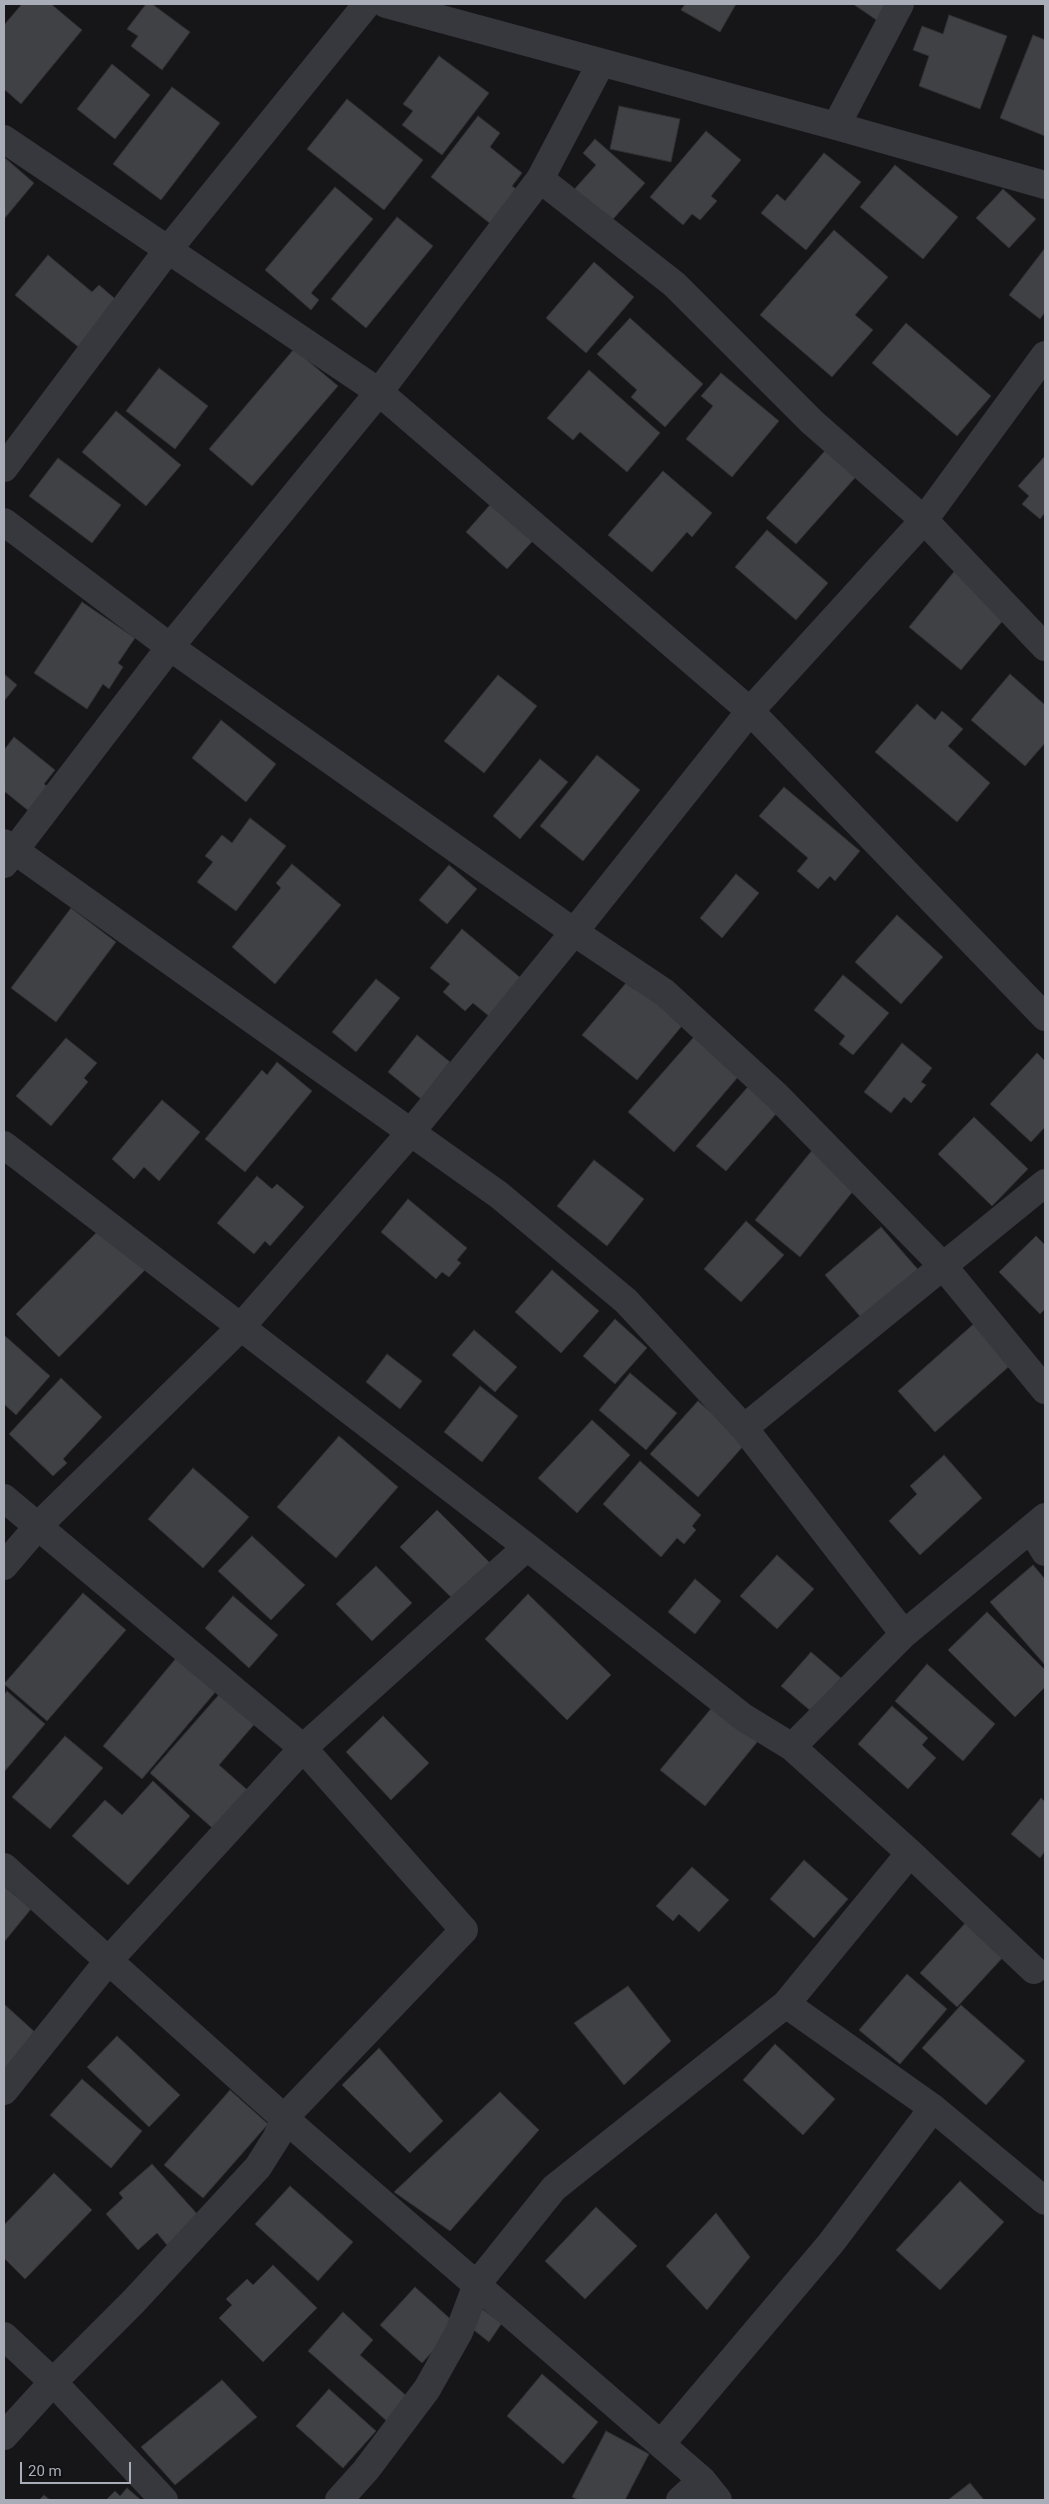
<!DOCTYPE html>
<html>
<head>
<meta charset="utf-8">
<style>
  body { margin:0 }
  #map { position:relative; width:1049px; height:2504px; overflow:hidden; background:#161618; font-family:Roboto,sans-serif }
  canvas { display:block }
  .frame { position:absolute; inset:0; border:5px solid #a8adb8; pointer-events:none }
  .scale { position:absolute; left:20px; top:2462px; width:111px; height:22px; box-sizing:border-box; border:2px solid #a8adb8; border-top:0; padding-left:6px; font-size:15px; line-height:18px; white-space:nowrap; color:#a8adb8; -webkit-text-stroke:4px #111113; paint-order:stroke }
</style>
</head>
<body>
<div id="map">
<canvas width="1049" height="2504"></canvas>
<div class="frame"></div>
<div class="scale">20 m</div>
</div>
<script>
const g = document.querySelector('canvas').getContext('2d');
g.lineJoin = 'round';
function fill(path, color) { g.fillStyle = color; g.fill(path, 'evenodd'); }
const toPath = rows => new Path2D(rows.map(r => 'M' + r).join(''));
function strokePath(path, color, width, dash) { g.strokeStyle = color; g.lineWidth = width; g.lineCap = dash ? 'butt' : 'round'; g.setLineDash(dash || []); g.stroke(path); }
const building = toPath([
  [22,4,51,4,82,30,21,104,4,89,4,25,22,4],
  [146,4,152,4,190,32,162,70,131,46,138,36,127,29,146,4],
  [685,4,736,4,720,32,681,10,685,4],
  [853,4,890,4,878,21,853,4],
  [949,15,1007,36,980,109,919,86,929,56,913,50,922,26,943,34,949,15],
  [1033,35,1045,40,1045,136,1000,118,1033,35],
  [439,56,489,93,442,155,402,125,413,111,403,104,439,56],
  [112,64,150,95,115,139,77,109,112,64],
  [172,87,220,123,161,200,113,164,172,87],
  [347,99,423,160,384,210,307,149,347,99],
  [619,106,680,119,671,162,610,149,619,106],
  [478,116,500,133,490,147,522,173,512,186,519,191,492,225,431,177,478,116],
  [706,131,741,160,711,196,717,201,700,220,692,214,683,225,650,197,706,131],
  [595,139,645,183,607,226,571,193,596,165,583,153,595,139],
  [824,153,861,182,806,250,761,213,777,194,785,201,824,153],
  [4,157,34,183,4,219,4,157],
  [895,165,958,217,923,259,860,207,895,165],
  [335,187,373,219,311,293,319,300,311,310,265,270,335,187],
  [1003,189,1036,219,1009,248,976,218,1003,189],
  [397,217,433,246,366,328,331,299,397,217],
  [834,230,888,277,855,315,873,330,832,377,760,315,834,230],
  [1045,248,1045,312,1040,319,1009,295,1045,248],
  [48,255,92,292,99,285,120,303,82,350,15,295,48,255],
  [594,262,634,297,586,353,546,318,594,262],
  [630,318,703,384,665,427,631,397,637,390,597,354,630,318],
  [906,323,991,396,957,436,872,363,906,323],
  [294,349,338,386,252,486,209,449,294,349],
  [159,368,208,406,175,449,126,411,159,368],
  [589,370,660,433,627,472,580,432,573,440,547,418,589,370],
  [721,373,779,421,732,477,686,439,713,406,701,396,721,373],
  [116,411,181,465,146,506,82,452,116,411],
  [830,445,861,471,796,544,766,518,830,445],
  [1045,456,1045,513,1040,519,1022,504,1029,496,1018,486,1045,456],
  [58,458,121,505,92,543,29,496,58,458],
  [663,471,712,513,692,537,687,532,652,572,608,535,663,471],
  [497,497,539,534,507,569,466,532,497,497],
  [767,530,828,583,796,620,735,567,767,530],
  [957,568,1010,612,961,670,909,627,957,568],
  [82,602,135,638,118,663,123,667,109,689,103,684,87,709,34,673,82,602],
  [4,674,17,685,4,701,4,674],
  [1010,674,1045,705,1045,743,1025,766,971,720,1010,674],
  [498,675,537,706,484,773,444,741,498,675],
  [917,704,935,720,942,711,963,729,948,746,990,783,957,822,875,752,917,704],
  [221,720,276,764,246,802,192,758,221,720],
  [14,737,55,770,44,784,50,788,30,812,4,791,4,750,14,737],
  [597,755,640,790,583,861,540,826,597,755],
  [540,759,568,782,520,839,493,816,540,759],
  [784,787,860,851,835,881,830,876,818,889,797,871,808,858,759,816,784,787],
  [250,818,286,846,236,911,197,882,213,862,205,856,222,835,232,843,250,818],
  [292,864,341,905,275,984,232,947,281,888,276,883,292,864],
  [449,865,477,889,447,924,419,900,449,865],
  [736,874,759,893,722,938,700,918,736,874],
  [71,908,116,942,56,1022,11,988,71,908],
  [897,915,943,957,901,1004,855,962,897,915],
  [462,929,522,979,490,1017,473,1003,465,1011,443,992,450,984,430,968,462,929],
  [843,975,889,1013,853,1055,839,1044,845,1036,814,1010,843,975],
  [376,979,400,998,356,1052,332,1032,376,979],
  [626,983,634,989,640,983,686,1021,637,1080,582,1035,626,983],
  [700,1030,738,1077,674,1152,628,1112,700,1030],
  [417,1035,450,1062,421,1099,388,1072,417,1035],
  [66,1038,97,1063,84,1078,88,1082,51,1126,16,1096,66,1038],
  [902,1043,932,1068,921,1082,926,1085,911,1103,904,1097,891,1113,864,1092,902,1043],
  [1037,1053,1045,1061,1045,1127,1031,1142,990,1104,1037,1053],
  [277,1062,312,1091,245,1172,205,1139,262,1070,267,1075,277,1062],
  [753,1081,783,1106,726,1171,696,1146,753,1081],
  [162,1100,200,1132,159,1181,144,1167,134,1179,112,1159,162,1100],
  [974,1117,1028,1169,992,1206,938,1154,974,1117],
  [814,1148,858,1185,800,1257,755,1220,814,1148],
  [594,1160,644,1199,607,1246,557,1206,594,1160],
  [257,1176,272,1189,277,1184,304,1207,270,1246,265,1241,254,1254,217,1223,257,1176],
  [408,1199,467,1248,457,1260,461,1263,449,1277,442,1272,436,1279,381,1232,408,1199],
  [746,1221,784,1255,741,1302,704,1269,746,1221],
  [102,1227,145,1270,59,1357,16,1314,102,1227],
  [881,1227,921,1273,864,1321,825,1275,881,1227],
  [1036,1236,1045,1245,1045,1309,1040,1314,999,1272,1036,1236],
  [552,1270,599,1311,561,1353,515,1312,552,1270],
  [615,1319,647,1348,615,1384,583,1356,615,1319],
  [977,1321,1014,1362,935,1432,898,1391,977,1321],
  [474,1330,517,1367,495,1392,452,1355,474,1330],
  [4,1335,50,1376,16,1415,4,1404,4,1335],
  [387,1354,422,1381,400,1409,366,1382,387,1354],
  [630,1373,677,1413,646,1450,599,1410,630,1373],
  [61,1378,102,1417,63,1459,67,1463,53,1476,9,1434,61,1378],
  [480,1386,518,1416,482,1462,444,1432,480,1386],
  [698,1401,746,1443,698,1497,650,1454,698,1401],
  [592,1420,630,1455,577,1513,538,1478,592,1420],
  [339,1436,398,1487,336,1558,277,1507,339,1436],
  [944,1455,982,1498,920,1555,889,1521,917,1494,910,1486,944,1455],
  [640,1461,701,1515,692,1526,696,1530,684,1544,677,1538,661,1557,603,1504,640,1461],
  [193,1468,249,1517,203,1568,148,1519,193,1468],
  [437,1510,496,1569,460,1606,400,1547,437,1510],
  [252,1536,305,1585,271,1620,218,1571,252,1536],
  [777,1555,814,1589,777,1629,740,1596,777,1555],
  [1033,1565,1045,1579,1045,1665,990,1602,1033,1565],
  [376,1566,412,1603,372,1641,336,1604,376,1566],
  [695,1579,721,1601,695,1634,668,1612,695,1579],
  [83,1593,126,1630,47,1721,4,1684,83,1593],
  [528,1594,611,1675,567,1720,485,1639,528,1594],
  [233,1596,278,1635,249,1668,205,1628,233,1596],
  [987,1612,1045,1670,1045,1687,1015,1717,948,1650,987,1612],
  [811,1652,841,1678,812,1712,781,1686,811,1652],
  [177,1657,217,1690,142,1779,103,1746,177,1657],
  [927,1664,995,1724,963,1761,895,1701,927,1664],
  [223,1690,258,1720,219,1765,252,1794,218,1833,150,1773,223,1690],
  [7,1691,45,1724,4,1772,4,1695,7,1691],
  [714,1705,758,1741,705,1806,660,1770,714,1705],
  [892,1706,928,1738,922,1745,936,1758,908,1789,858,1744,892,1706],
  [383,1716,429,1763,391,1800,346,1752,383,1716],
  [65,1736,103,1768,50,1829,12,1797,65,1736],
  [153,1781,190,1816,128,1885,72,1836,105,1800,122,1815,153,1781],
  [1041,1798,1045,1802,1045,1851,1040,1858,1011,1834,1041,1798],
  [804,1860,848,1899,814,1938,770,1899,804,1860],
  [692,1867,729,1900,699,1932,679,1914,673,1921,656,1906,692,1867],
  [4,1886,31,1909,4,1942,4,1886],
  [968,1920,1006,1954,957,2007,920,1973,968,1920],
  [907,1974,947,2009,900,2064,859,2030,907,1974],
  [628,1986,671,2041,624,2085,574,2023,628,1986],
  [4,2004,37,2034,4,2071,4,2004],
  [961,2005,1025,2061,986,2105,922,2048,961,2005],
  [117,2036,180,2095,149,2127,87,2067,117,2036],
  [775,2044,835,2099,803,2135,743,2080,775,2044],
  [379,2048,443,2121,410,2153,342,2085,379,2048],
  [82,2079,142,2131,111,2168,50,2115,82,2079],
  [230,2090,268,2124,203,2198,164,2165,230,2090],
  [500,2092,539,2130,450,2231,394,2192,500,2092],
  [152,2164,199,2216,167,2245,157,2233,138,2250,106,2214,123,2198,119,2193,152,2164],
  [54,2173,92,2210,25,2279,4,2258,4,2225,54,2173],
  [960,2181,1004,2222,940,2290,896,2250,960,2181],
  [290,2186,353,2242,318,2281,255,2224,290,2186],
  [596,2207,637,2246,585,2299,545,2261,596,2207],
  [716,2213,750,2257,707,2310,666,2266,716,2213],
  [273,2265,317,2308,263,2362,219,2318,232,2305,226,2299,247,2279,253,2285,273,2265],
  [415,2287,457,2325,422,2363,380,2325,415,2287],
  [482,2309,502,2323,489,2342,470,2327,482,2309],
  [343,2312,373,2340,360,2355,410,2399,389,2423,308,2351,343,2312],
  [542,2374,598,2422,563,2464,507,2416,542,2374],
  [222,2380,257,2417,175,2485,141,2447,222,2380],
  [329,2389,376,2431,343,2468,296,2426,329,2389],
  [606,2431,649,2454,625,2500,579,2500,572,2497,606,2431],
  [970,2483,984,2500,948,2500,970,2483],
  [127,2488,141,2500,106,2500,115,2491,120,2496,127,2488],
  [44,2495,50,2500,39,2500,44,2495]
]);
fill(building, '#404145');
strokePath(building, '#303034', 1);
strokePath(toPath([
  [386,4,836,126,1045,185],
  [836,126,900,4],
  [4,139,379,392,750,711,1045,1017],
  [540,179,674,284,812,422,924,520,1045,647],
  [4,468,167,251,367,4],
  [4,522,170,647,574,932,665,993,776,1095,943,1266,1045,1390],
  [4,843,499,1195,626,1301,744,1428,904,1634],
  [4,864,170,647,379,392,540,179,601,63],
  [4,1145,527,1547,743,1717,792,1747,910,1853,1034,1970],
  [744,1428,1045,1183],
  [4,1498,303,1748,109,1960,4,2091],
  [1031,1529,1045,1552],
  [4,1566,39,1525,240,1328,411,1132,574,932,750,711,924,520,1045,355],
  [792,1747,904,1634,1045,1517],
  [4,1867,284,2118,702,2480,680,2500],
  [786,2004,933,2108,1045,2201],
  [4,2336,53,2382,164,2500],
  [4,2436,53,2382,134,2301,258,2167,277,2137,284,2118,464,1930,303,1748,527,1547],
  [661,2444,831,2243,933,2108],
  [702,2480,718,2500],
  [339,2500,366,2470,427,2389,459,2332,477,2284,554,2188,786,2004,910,1853]
]), '#37383d', 28);
</script>
</body>
</html>
